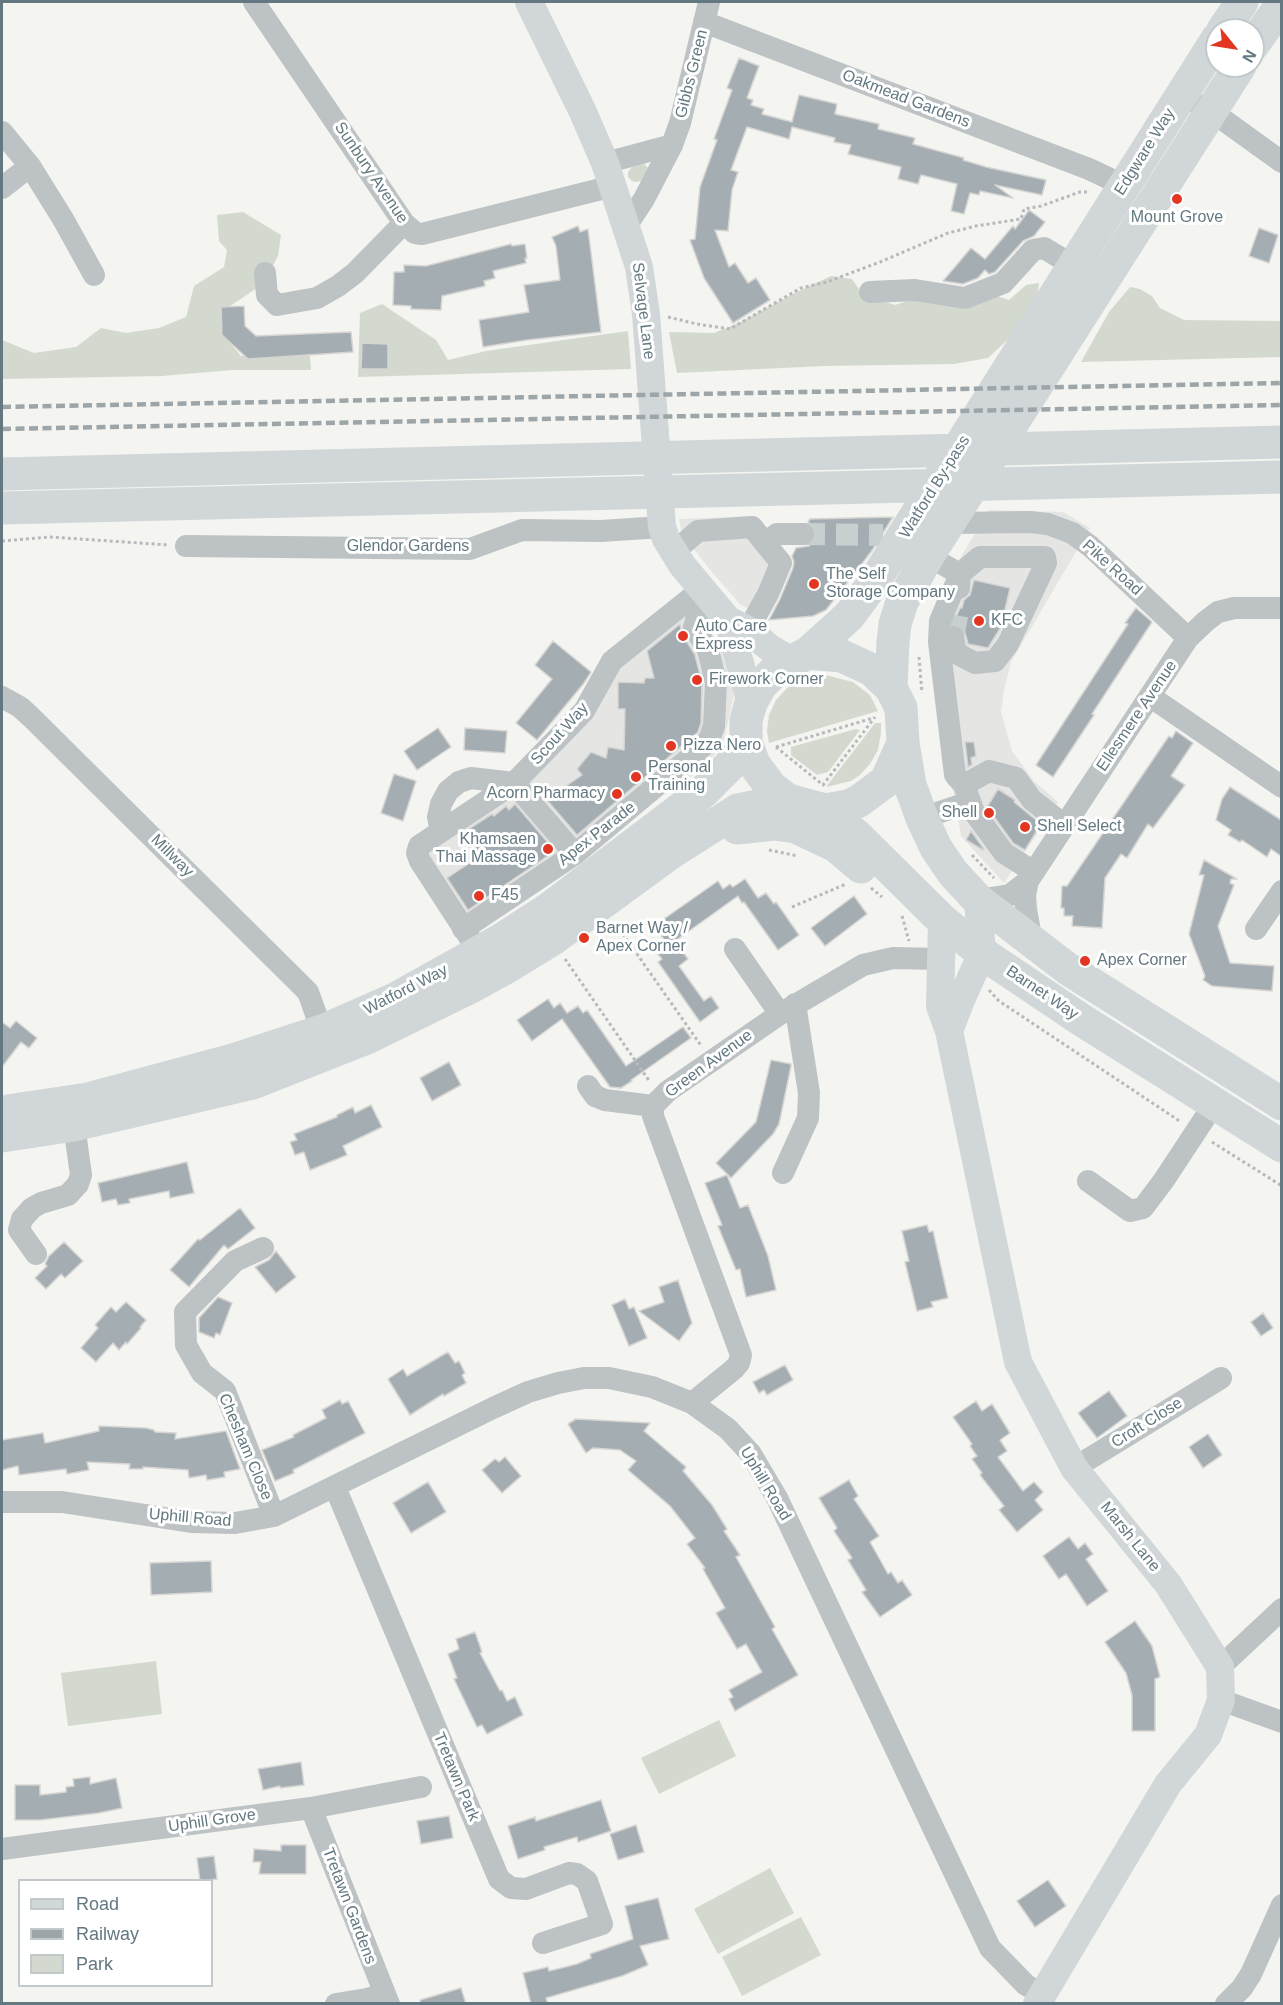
<!DOCTYPE html>
<html>
<head>
<meta charset="utf-8">
<style>
  body { margin:0 }
  #map { position:relative; width:1283px; height:2005px; overflow:hidden; background:#f4f4f0; font-family:Arial,sans-serif }
  canvas { display:block }
  .frame { position:absolute; inset:0; border:3px solid #637881; pointer-events:none }
  .legend { position:absolute; left:18px; top:1879px; width:195px; height:108px; box-sizing:border-box; background:#fff; border:2px solid #c1c9cd; margin:0; padding:8px 10px; list-style:none; font-size:18px; color:#637881 }
  .legend li { display:flex; align-items:center; gap:12px; height:30px }
  .legend b { width:30px; border:2px solid #c1c9cd }
  .north { position:absolute; left:1205px; top:18px; width:60px; height:60px; box-sizing:border-box; background:#fff; border:2px solid #c1c9cd; border-radius:50%; rotate:120deg; font-size:16px; font-weight:700; line-height:24px; text-align:center; color:#637881 }
  .north::after { content:''; display:block; margin:auto; width:21px; height:27px; background:#e23622; clip-path:polygon(50% 0,100% 100%,50% 72%,0 100%) }
</style>
</head>
<body>
<div id="map">
<canvas width="1283" height="2005"></canvas>
<div class="frame"></div>
<ul class="legend">
<li><b style="height:8px;background:#d1d6d9"></b>Road</li>
<li><b style="height:8px;background:#9ca5a8"></b>Railway</li>
<li><b style="height:16px;background:#d4d9cf"></b>Park</li>
</ul>
<div class="north">N</div>
</div>
<script>
const g = document.querySelector('canvas').getContext('2d');
g.lineJoin = 'round';
function fill(path, color) { g.fillStyle = color; g.fill(path, 'evenodd'); }
const toPath = rows => new Path2D(rows.map(r => 'M' + r).join(''));
function strokePath(path, color, width, dash) { g.strokeStyle = color; g.lineWidth = width; g.lineCap = dash ? 'butt' : 'round'; g.setLineDash(dash || []); g.stroke(path); }
function label(font, color, halo, rows, align = 'center') {
  g.font = font + ' Arial,sans-serif'; g.lineWidth = 6; g.setLineDash([]); g.textBaseline = 'middle'; g.strokeStyle = halo; g.fillStyle = color; for (const [text, x, y, turn = 0] of rows) {
    g.save(); g.translate(x, y); g.rotate((+turn || 0) * Math.PI / 180); g.textAlign = isNaN(turn) ? turn : align; if (halo) g.strokeText(text, 0, 0); g.fillText(text, 0, 0); g.restore();
  }
}
fill(toPath([
  [989,510,1063,512,1090,528,1011,662,1004,690,1001,712,1012,751,1034,781,1058,802,1004,883,961,836,931,666,944,585],
  [756,516,789,563,767,617,741,605,710,570,682,534,679,519],
  [687,611,717,639,731,676,734,695,723,744,705,766,685,781,663,794,470,931,421,852,520,783,611,670]
]), '#e5e6e4');
fill(toPath([
  [644,164,648,168,641,181,635,182,632,181,628,177,628,172,632,167],
  [243,212,281,235,278,256,263,284,230,306,222,333,241,356,310,356,311,370,232,370,162,376,2,379,2,340,34,353,76,347,101,328,126,333,159,328,186,317,194,286,224,267,227,250,219,241,217,215],
  [831,276,852,279,863,295,895,305,938,291,991,294,1009,300,1026,285,1039,283,1037,297,1017,331,988,358,954,364,824,366,677,373,669,332,714,333,741,322,791,295],
  [1130,287,1140,289,1152,296,1160,308,1184,320,1281,321,1281,357,1081,362,1109,312],
  [382,304,436,340,448,360,486,351,628,331,631,369,358,377,360,313],
  [822,674,853,682,870,695,878,711,769,743,767,731,769,715,776,700,789,686,803,677],
  [875,723,881,723,881,733,878,750,870,764,860,775,851,781,826,787],
  [856,729,860,730,828,772,817,775,791,755,791,747],
  [156,1661,162,1714,68,1726,61,1673],
  [719,1720,736,1756,659,1794,641,1758],
  [770,1868,794,1913,718,1954,694,1909],
  [801,1917,821,1955,742,1996,722,1957]
]), '#d4d9cf');
const building = toPath([
  [739,58,759,66,747,98,753,100,751,105,764,109,762,114,792,122,799,95,837,104,835,114,879,124,878,129,915,138,913,144,964,158,963,160,986,167,1046,180,1042,195,995,185,1013,198,980,191,979,195,970,193,964,214,951,211,957,184,921,175,918,184,898,179,901,167,848,154,851,145,834,142,835,138,792,127,789,139,747,127,731,170,738,172,732,190,728,231,715,230,729,267,735,263,748,283,756,278,770,300,733,323,704,278,690,240,695,239,700,187,717,140,714,139,732,90,727,88,739,58],
  [1029,210,1045,222,1034,236,1023,241,995,272,989,274,985,270,978,278,963,284,943,281,971,248,985,259,1013,226,1015,229,1029,210],
  [578,226,580,232,588,229,601,332,527,340,483,347,479,320,529,312,524,285,560,280,556,246,552,237,578,226],
  [1259,228,1278,235,1269,263,1249,256,1259,228],
  [511,244,512,246,525,244,527,258,525,258,526,263,493,271,495,278,484,281,485,286,442,296,441,310,411,309,411,306,393,305,394,272,404,272,404,265,426,266,511,244],
  [244,306,245,326,256,336,351,332,353,352,248,359,222,335,221,307,244,306],
  [362,343,388,344,388,369,361,369,362,343],
  [893,517,871,552,826,610,813,616,769,620,780,599,793,568,794,562,792,556,796,548,809,546,815,540,816,533,814,527,808,522,810,519,893,517],
  [974,580,1010,588,1001,627,988,648,968,644,964,629,953,624,960,608,962,608,964,600,970,595,974,580],
  [1136,608,1152,622,1092,714,1094,715,1053,777,1036,765,1128,624,1125,623,1136,608],
  [680,624,682,634,695,655,702,683,701,723,698,732,577,835,540,792,542,793,547,788,553,795,582,775,577,769,591,752,606,758,608,747,624,750,625,709,618,709,618,682,644,683,645,678,654,678,647,651,680,624],
  [553,641,591,672,584,683,537,740,516,723,552,679,535,665,553,641],
  [438,728,451,747,417,770,404,751,438,728],
  [465,728,507,731,505,753,464,750,465,728],
  [1176,731,1193,743,1171,776,1185,785,1153,828,1148,824,1127,858,1121,854,1105,878,1102,928,1072,926,1073,916,1064,916,1064,908,1061,908,1062,886,1067,886,1169,736,1172,738,1176,731],
  [965,742,974,742,976,756,971,758,972,765,968,767,965,742],
  [394,774,416,781,403,821,381,813,394,774],
  [1230,787,1281,820,1281,856,1271,849,1267,857,1242,840,1240,842,1228,835,1231,830,1216,820,1222,799,1230,787],
  [998,789,1015,800,1014,802,1041,824,1025,850,1013,843,987,807,998,789],
  [515,804,555,851,468,910,447,878,477,858,461,834,492,814,494,816,506,806,509,810,515,804],
  [971,831,984,849,983,850,966,840,971,831],
  [1204,860,1237,879,1231,879,1230,883,1234,885,1218,926,1230,963,1274,966,1272,991,1212,986,1203,980,1205,976,1189,934,1204,875,1199,875,1204,860],
  [745,879,758,898,766,893,774,904,776,902,799,935,778,950,744,902,742,903,738,896,675,941,688,959,679,966,704,1001,711,996,719,1008,700,1022,658,962,662,959,656,952,667,944,660,934,667,929,661,921,718,881,723,889,730,884,733,887,745,879],
  [854,896,867,914,825,946,811,928,854,896],
  [548,999,554,1008,560,1003,567,1013,578,1006,583,1013,587,1010,626,1066,683,1027,691,1038,631,1080,632,1081,621,1088,610,1087,562,1019,532,1041,517,1020,548,999],
  [16,1021,37,1038,29,1048,21,1042,2,1067,2,1022,10,1028,16,1021],
  [771,1060,791,1064,791,1066,779,1124,773,1134,731,1178,716,1163,756,1122,771,1060],
  [449,1062,461,1085,432,1101,420,1078,449,1062],
  [371,1105,382,1127,343,1146,347,1155,310,1170,304,1152,295,1155,290,1142,297,1140,294,1134,337,1117,337,1115,353,1107,355,1113,371,1105],
  [187,1162,194,1193,170,1198,169,1191,129,1199,130,1203,118,1205,116,1199,102,1202,98,1183,187,1162],
  [727,1175,740,1208,748,1205,768,1256,776,1290,746,1297,740,1269,736,1270,718,1226,722,1225,705,1183,727,1175],
  [240,1208,255,1228,228,1249,224,1245,189,1287,170,1270,198,1239,200,1240,240,1208],
  [927,1225,929,1232,933,1231,948,1298,931,1302,933,1307,917,1311,905,1262,909,1261,902,1231,927,1225],
  [64,1242,83,1261,65,1278,61,1274,46,1289,35,1278,47,1266,45,1264,49,1256,64,1242],
  [276,1251,296,1277,276,1293,255,1267,269,1260,276,1251],
  [678,1280,692,1323,679,1341,639,1311,664,1302,659,1287,678,1280],
  [218,1297,232,1303,220,1335,216,1333,214,1338,199,1332,199,1318,218,1297],
  [625,1299,629,1309,634,1307,647,1338,629,1346,612,1305,625,1299],
  [126,1302,146,1320,140,1327,141,1328,127,1344,126,1342,119,1350,113,1343,96,1362,81,1348,98,1328,95,1325,111,1307,116,1312,126,1302],
  [1263,1313,1273,1328,1261,1336,1251,1322,1263,1313],
  [448,1352,455,1363,459,1361,465,1373,462,1375,466,1383,444,1396,443,1394,410,1415,388,1379,403,1369,407,1376,448,1352],
  [785,1365,793,1380,767,1395,764,1390,759,1393,753,1382,785,1365],
  [1109,1391,1127,1416,1097,1438,1078,1413,1109,1391],
  [340,1400,342,1404,348,1401,365,1433,293,1470,294,1473,275,1481,262,1450,294,1437,293,1435,326,1418,322,1410,340,1400],
  [976,1401,982,1411,992,1404,1010,1433,1000,1440,1007,1451,998,1457,1023,1491,1034,1482,1043,1492,1035,1500,1043,1510,1017,1532,999,1510,1004,1506,980,1475,982,1473,972,1459,977,1456,970,1446,972,1444,953,1417,976,1401],
  [576,1419,650,1423,644,1431,686,1467,683,1471,712,1505,727,1529,724,1531,740,1555,736,1557,775,1627,772,1629,798,1675,735,1711,729,1699,733,1697,729,1690,762,1672,746,1644,737,1649,716,1613,725,1608,703,1569,705,1568,687,1544,695,1538,670,1506,628,1470,636,1461,620,1450,593,1448,586,1453,568,1424,576,1419],
  [99,1426,146,1428,154,1430,155,1432,176,1433,175,1439,226,1431,240,1469,224,1472,225,1477,207,1480,206,1475,189,1478,188,1470,143,1467,143,1469,129,1469,130,1464,87,1462,89,1470,67,1474,66,1469,19,1475,18,1466,2,1470,2,1440,43,1433,45,1443,99,1431,99,1426],
  [1208,1434,1222,1455,1203,1468,1189,1447,1208,1434],
  [505,1457,521,1476,502,1493,482,1470,495,1459,499,1462,505,1457],
  [849,1480,858,1496,854,1499,879,1536,870,1542,888,1574,891,1572,898,1583,902,1580,912,1595,880,1617,862,1592,866,1590,848,1560,852,1558,834,1531,837,1528,819,1498,849,1480],
  [428,1482,446,1512,411,1533,393,1503,428,1482],
  [1069,1537,1078,1549,1085,1543,1093,1554,1086,1559,1108,1591,1087,1606,1066,1574,1059,1579,1043,1556,1069,1537],
  [211,1561,212,1592,151,1595,150,1563,211,1561],
  [1135,1621,1152,1646,1160,1677,1155,1679,1155,1731,1132,1731,1132,1695,1126,1673,1105,1642,1135,1621],
  [475,1632,482,1652,480,1653,500,1691,502,1690,507,1701,515,1697,523,1715,487,1734,482,1725,477,1727,454,1679,457,1678,448,1654,459,1649,456,1639,475,1632],
  [301,1762,304,1785,280,1788,280,1786,263,1790,258,1769,301,1762],
  [90,1777,90,1784,116,1778,122,1808,99,1813,40,1820,15,1820,15,1785,40,1785,40,1795,66,1792,66,1787,74,1786,73,1779,90,1777],
  [601,1800,611,1831,578,1842,577,1837,544,1847,545,1850,518,1859,508,1826,535,1817,536,1821,601,1800],
  [449,1816,453,1838,421,1844,417,1821,449,1816],
  [636,1825,644,1852,618,1860,610,1834,636,1825],
  [281,1845,306,1845,306,1874,259,1874,261,1862,253,1862,254,1849,281,1851,281,1845],
  [214,1856,217,1879,200,1881,197,1858,214,1856],
  [1048,1880,1066,1906,1035,1927,1017,1901,1048,1880],
  [658,1898,669,1939,640,1946,648,1965,622,1976,546,1998,548,2004,531,2004,523,1973,548,1967,549,1971,577,1964,591,1958,590,1954,633,1939,625,1906,658,1898],
  [461,1988,466,2004,421,2004,420,2000,461,1988]
]);
fill(building, '#a4aeb2');
strokePath(building, '#d6d5d3', 1.5);
strokePath(toPath([
  [803,534,883,535],
  [953,637,959,607]
]), '#c8cfcf', 22, [22, 11]);
strokePath(toPath([
  [668,317,697,324,730,329,801,288,827,282,880,262,948,233,976,226,1021,219,1024,209,1041,206,1080,192,1090,192],
  [2,541,50,537,169,545],
  [919,657,922,693],
  [776,747,823,785,875,717],
  [776,747,873,718],
  [769,850,798,856],
  [972,855,994,878],
  [871,888,882,897],
  [792,907,846,884],
  [902,916,909,941],
  [616,924,702,1047],
  [565,959,650,1082],
  [989,990,999,1001,1181,1122],
  [1212,1142,1282,1186]
]), '#b7babc', 3, [3, 3]);
strokePath(toPath([
  [254,2,404,223,415,233,422,234,613,186],
  [704,22,1089,169,1108,178],
  [1199,105,1225,121,1282,162],
  [2,132,30,166,63,219,94,275],
  [605,163,672,145],
  [2,188,30,166],
  [627,225,644,199,672,145,680,123,709,2],
  [265,273,267,295,277,305,317,298,338,286,355,273,404,223],
  [870,292,915,290,965,298,1003,283,1033,250,1044,248,1074,266],
  [950,523,1030,522,1048,524,1072,533,1090,546,1188,638],
  [765,543,777,534,803,534],
  [186,546,470,549,522,530,601,531,662,527],
  [674,552,698,531,752,527,781,563,768,594,748,630],
  [928,556,960,574,940,621,939,642,955,775,964,785,974,812,1004,853,1034,872],
  [953,637,956,653,975,663,995,661,1008,644,1046,563,1045,557,980,557,960,574,959,588],
  [2,697,20,707,31,717,308,992,322,1031],
  [1151,697,1282,787],
  [964,785,989,771,1016,778,1032,800,1064,825],
  [922,818,970,802],
  [441,831,438,817,441,804,448,791,459,782,471,778,514,783,575,854],
  [1028,881,1025,895,1026,909,1032,943],
  [978,900,1010,895,1028,881,1188,638,1206,621,1218,612,1234,608,1282,608],
  [463,929,575,854,698,751,709,740,714,726,716,682,708,650,694,627,700,608,710,598],
  [1256,929,1282,891],
  [735,949,780,1014],
  [479,952,420,861,417,853,419,846,514,783,584,711,612,661,702,589],
  [588,1086,595,1096,605,1100,653,1106],
  [783,1173,808,1118,809,1093,795,1004],
  [1088,1181,1130,1211,1143,1208,1164,1180,1214,1104],
  [263,1248,235,1261,185,1312,186,1345,202,1373,225,1391,274,1516],
  [36,1254,19,1230,22,1219,32,1208,41,1203,68,1195,78,1184,81,1175,74,1125],
  [692,1403,734,1369,739,1363,741,1355,653,1116,653,1106,668,1091,780,1014,863,965,893,958,940,959],
  [1074,1468,1221,1378],
  [335,1487,499,1879,511,1888,526,1889,569,1873,577,1874,587,1881,602,1924,543,1943],
  [2,1502,62,1502,191,1522,235,1523,274,1516,493,1408,528,1392,558,1383,584,1378,609,1378,652,1387,692,1403,728,1429,751,1454,777,1498,990,1948,1026,1985,1042,1994],
  [1220,1667,1282,1609],
  [1221,1700,1282,1722],
  [311,1808,389,2004],
  [2,1849,311,1808,421,1787],
  [336,2004,367,1999,384,1994],
  [1226,2004,1242,1988,1251,1974,1282,1905]
]), '#bdc2c4', 22);
strokePath(toPath([
  [529,2,582,110,605,163,639,267,646,314,662,527,666,539,682,565,728,620,751,703],
  [728,620,748,630,771,649,792,661],
  [942,920,940,1006,949,1031,1018,1362,1074,1468,1168,1584,1220,1667,1221,1700,1208,1735,1168,1784,1037,2004],
  [949,1031,961,1000,982,953,978,900]
]), '#d1d6d9', 28);
strokePath(toPath([
  [1223,30,1242,2],
  [1253,45,1282,4],
  [2,474,1282,442],
  [2,508,1282,477],
  [808,653,849,616,872,585,1217,39],
  [891,688,893,642,895,624,902,602,928,556,1240,66],
  [903,743,886,781,859,801,848,806,825,810,788,800,771,787,754,764,746,742,746,720,751,703,761,685,777,669,808,653,842,656,872,670,891,688,901,708,903,743,910,785,922,818,936,848,953,873,978,900,1068,969,1282,1104],
  [825,810,856,835,942,920,982,953,1080,1019,1282,1146],
  [737,828,774,824,796,827,836,846,861,867],
  [2,1112,88,1099,233,1060,322,1031,397,998,499,941,550,908,703,792,734,761,746,742],
  [2,1136,74,1125,253,1083,367,1038,469,988,509,966,553,939,672,852,738,810,788,800]
]), '#d1d6d9', 33);
strokePath(toPath([
  [2,407,1282,383],
  [2,429,1282,405]
]), '#9ca5a8', 4.5, [9, 4.5]);
for (const [x, y, r, color] of [
  [1177,199,6,"#e23622"],
  [814,584,6,"#e23622"],
  [979,621,6,"#e23622"],
  [683,636,6,"#e23622"],
  [697,680,6,"#e23622"],
  [671,746,6,"#e23622"],
  [636,777,6,"#e23622"],
  [617,794,6,"#e23622"],
  [989,813,6,"#e23622"],
  [1025,827,6,"#e23622"],
  [548,849,6,"#e23622"],
  [479,896,6,"#e23622"],
  [584,938,6,"#e23622"],
  [1085,961,6,"#e23622"]
]) { const dot = new Path2D(); dot.arc(x, y, r, 0, 2 * Math.PI); g.fillStyle = color; g.fill(dot); strokePath(dot, '#fff', 2); }
label('16px', '#637881', '#fff', [
  ["Gibbs Green",692,74,-76],
  ["Oakmead Gardens",906,99,21],
  ["Edgware Way",1145,152,-58],
  ["Sunbury Avenue",371,173,56],
  ["Selvage Lane",643,311,83],
  ["Watford By-pass",935,487,-58],
  ["Glendor Gardens",408,547],
  ["Pike Road",1112,568,42],
  ["Ellesmere Avenue",1137,716,-56],
  ["Scout Way",560,734,-48],
  ["Apex Parade",597,834,-38],
  ["Millway",172,856,45],
  ["Watford Way",406,990,-27],
  ["Barnet Way",1042,993,34],
  ["Green Avenue",709,1064,-36],
  ["Croft Close",1147,1423,-32],
  ["Chesham Close",245,1447,67],
  ["Uphill Road",765,1484,59],
  ["Uphill Road",190,1518,5],
  ["Marsh Lane",1130,1537,51],
  ["Tretawn Park",456,1777,67],
  ["Uphill Grove",212,1821,-8],
  ["Tretawn Gardens",349,1906,69]
]);
label('16px', '#637881', '#fff', [
  ["Mount Grove",1177,218,"center"],
  ["The Self",826,575],
  ["Storage Company",826,593],
  ["KFC",991,621],
  ["Auto Care",695,627],
  ["Express",695,645],
  ["Firework Corner",709,680],
  ["Pizza Nero",683,746],
  ["Personal",648,768],
  ["Training",648,786],
  ["Acorn Pharmacy",605,794,"right"],
  ["Shell",977,813,"right"],
  ["Shell Select",1037,827],
  ["Khamsaen",536,840,"right"],
  ["Thai Massage",536,858,"right"],
  ["F45",491,896],
  ["Barnet Way /",596,929],
  ["Apex Corner",596,947],
  ["Apex Corner",1097,961]
], 'left');
</script>
</body>
</html>
